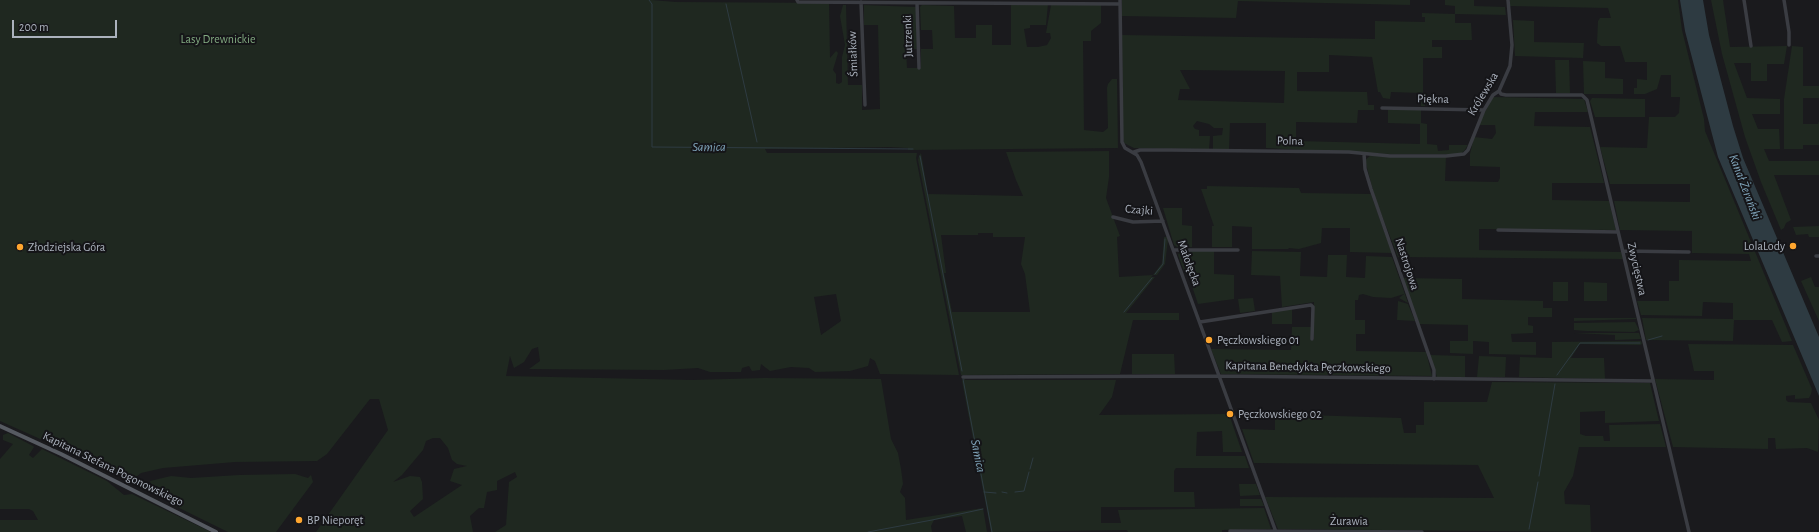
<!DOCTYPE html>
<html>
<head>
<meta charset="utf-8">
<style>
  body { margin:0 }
  #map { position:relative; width:1819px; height:532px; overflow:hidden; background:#1a1a1d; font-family:"Alegreya Sans",sans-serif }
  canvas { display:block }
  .scale { position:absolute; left:12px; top:20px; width:105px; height:18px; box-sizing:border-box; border:2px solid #abb2bd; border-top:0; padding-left:5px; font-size:12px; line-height:14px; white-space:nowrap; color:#abb2bd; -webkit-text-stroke:3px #151518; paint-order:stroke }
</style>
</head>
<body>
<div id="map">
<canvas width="1819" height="532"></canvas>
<div class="scale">200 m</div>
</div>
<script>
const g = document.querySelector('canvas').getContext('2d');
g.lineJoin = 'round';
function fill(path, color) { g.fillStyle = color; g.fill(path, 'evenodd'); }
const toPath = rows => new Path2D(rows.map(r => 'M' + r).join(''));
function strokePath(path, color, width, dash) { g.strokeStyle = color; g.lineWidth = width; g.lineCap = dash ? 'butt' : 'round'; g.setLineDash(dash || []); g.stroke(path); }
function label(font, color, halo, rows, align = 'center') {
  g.font = font + ' "Alegreya Sans",sans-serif'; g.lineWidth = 4; g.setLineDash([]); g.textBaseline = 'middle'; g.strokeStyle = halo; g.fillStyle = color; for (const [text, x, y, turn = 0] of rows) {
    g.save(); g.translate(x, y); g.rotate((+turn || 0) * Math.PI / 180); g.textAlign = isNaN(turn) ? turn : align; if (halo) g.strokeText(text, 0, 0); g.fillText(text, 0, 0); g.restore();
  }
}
fill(toPath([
  [0,0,651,0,676,2,829,3,830,58,836,51,838,53,833,70,836,74,836,83,839,84,842,82,842,57,845,45,840,16,843,5,846,5,848,85,862,85,862,110,880,109,878,25,864,25,864,5,916,7,917,49,906,49,907,68,921,68,921,49,933,49,932,30,921,30,920,7,922,5,954,6,955,38,976,38,976,25,992,25,992,45,1011,45,1011,5,1048,4,1046,25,1030,25,1030,28,1024,29,1027,47,1038,47,1047,45,1051,38,1050,33,1046,33,1051,5,1101,5,1101,23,1091,31,1091,41,1083,41,1084,130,1103,132,1108,128,1107,88,1108,84,1112,79,1117,79,1118,148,908,150,908,148,890,147,765,149,767,153,917,153,916,158,959,375,880,374,875,361,870,358,868,366,850,371,815,372,809,368,791,367,770,371,761,364,760,370,752,371,749,366,742,368,741,372,710,372,698,368,664,370,529,369,540,361,538,347,532,349,524,362,514,368,510,356,506,376,692,380,764,378,881,379,891,439,898,453,901,469,903,484,900,492,905,498,906,520,983,508,987,532,966,532,962,516,934,520,931,526,932,532,495,532,506,525,509,482,517,477,515,472,497,481,497,490,487,492,484,508,479,508,470,516,473,532,316,532,388,430,379,399,370,399,327,454,317,461,235,462,163,468,141,473,132,480,0,421],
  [836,294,841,321,821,335,814,297],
  [433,438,440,438,448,448,452,460,457,464,467,466,454,469,450,481,462,485,414,517,410,511,423,499,422,482,420,477,410,476,393,482,402,475,423,450,426,441],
  [1122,0,1410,0,1410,5,1238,1,1236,18,1122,16],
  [1445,0,1474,0,1474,6,1505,7,1506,15,1455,14,1455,23,1471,23,1472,40,1432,40,1432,47,1442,47,1442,58,1423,58,1423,93,1426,93,1425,106,1421,106,1421,93,1391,92,1390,99,1383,98,1380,92,1378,92,1372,57,1329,55,1329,72,1297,72,1297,91,1367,92,1368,105,1374,105,1374,110,1358,110,1357,123,1296,122,1296,141,1420,144,1420,124,1388,123,1388,110,1421,110,1421,123,1427,124,1427,144,1437,145,1438,151,1449,150,1449,145,1468,145,1464,151,1460,154,1389,154,1266,148,1266,123,1230,123,1229,149,1213,149,1213,136,1222,135,1223,128,1214,128,1209,124,1197,121,1193,126,1195,129,1199,130,1199,136,1210,136,1209,149,1134,148,1124,143,1123,139,1122,35,1375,39,1375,21,1425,22,1425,17,1422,17,1422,13,1455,14,1455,6,1445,5],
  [1180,70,1285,71,1284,103,1178,100,1180,89,1190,89],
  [1510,0,1678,0,1682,30,1704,119,1705,131,1792,341,1782,342,1772,320,1734,320,1733,341,1646,340,1642,318,1733,319,1733,303,1703,302,1702,316,1641,315,1637,301,1669,301,1669,281,1679,281,1679,260,1751,261,1749,254,1692,253,1692,231,1620,230,1614,201,1690,202,1690,184,1610,184,1600,147,1647,148,1649,117,1675,117,1679,113,1680,97,1671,97,1671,75,1661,75,1657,89,1645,94,1634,94,1634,88,1637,88,1637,79,1647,80,1647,62,1625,62,1620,46,1601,46,1597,43,1598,21,1600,18,1611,18,1608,8,1510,6],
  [1711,0,1723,0,1730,47,1787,46,1784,64,1767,64,1767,81,1751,81,1751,63,1734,63,1747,98,1780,99,1780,114,1752,114,1758,129,1779,129,1780,149,1764,149,1769,161,1819,161,1819,175,1774,175,1791,220,1786,223,1784,228,1781,230,1761,182,1745,137,1722,54],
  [1513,20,1534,21,1534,42,1584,43,1583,58,1515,56],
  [1792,46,1803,47,1803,86,1819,86,1819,98,1803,98,1803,124,1818,124,1819,121,1819,145,1803,145,1803,149,1784,149,1784,99],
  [1555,60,1569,60,1570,93,1556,93],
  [1583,61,1605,62,1605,78,1623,79,1623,94,1584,94],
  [1493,97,1584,99,1588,112,1535,112,1534,126,1590,127,1604,183,1552,183,1552,200,1609,201,1616,230,1479,229,1479,250,1621,252,1623,259,1398,257,1375,198,1365,160,1370,156,1446,157,1445,181,1498,182,1500,178,1500,167,1470,166,1470,154,1474,137,1492,139,1496,133,1495,125,1478,125],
  [1592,98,1645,99,1645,117,1595,117,1590,101],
  [1109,151,1109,177,1106,198,1120,236,1117,237,1119,277,1153,275,1162,263,1164,237,1167,237,1168,240,1165,264,1157,275,1153,275,1151,277,1155,277,1126,313,1179,313,1179,320,1133,320,1120,374,961,375,918,160,919,156,921,153,928,194,1023,196,1016,180,1006,152],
  [978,233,993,233,993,237,1025,237,1021,264,1025,274,1030,312,952,312,944,273,946,273,941,235,978,235],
  [1207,186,1299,188,1301,193,1371,194,1392,253,1350,252,1350,228,1322,228,1321,243,1299,249,1289,248,1288,249,1252,249,1252,227,1232,226,1232,247,1212,247,1212,226,1214,226,1201,189,1207,189],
  [1163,208,1182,208,1182,225,1192,226,1192,247,1177,247,1174,245],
  [1819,226,1819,237,1809,237,1808,234,1796,235,1793,227],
  [1180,251,1214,251,1214,274,1234,275,1234,299,1198,304,1188,274,1185,274,1178,255],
  [1252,251,1301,252,1300,276,1327,277,1328,255,1347,255,1346,277,1365,278,1366,256,1392,257,1408,303,1399,298,1404,294,1391,298,1373,297,1363,294,1359,295,1358,300,1355,300,1355,320,1365,320,1365,334,1356,334,1356,351,1426,352,1432,376,1221,374,1211,349,1291,350,1292,327,1311,327,1311,340,1314,340,1314,302,1282,307,1280,276,1251,275],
  [1811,277,1815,287,1819,287,1819,321,1801,281],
  [1403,278,1462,279,1462,299,1543,301,1543,308,1552,308,1552,317,1528,317,1528,325,1533,326,1533,333,1511,334,1512,342,1536,342,1536,355,1489,354,1489,342,1473,341,1473,354,1450,353,1450,341,1468,341,1468,325,1418,324],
  [1553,282,1568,282,1568,301,1553,301],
  [1584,282,1607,283,1607,301,1584,301],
  [1253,298,1255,311,1240,313,1238,299],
  [1398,301,1408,304,1415,321,1397,320],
  [1292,309,1292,324,1272,324,1272,312],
  [1574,318,1636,318,1636,319,1574,321],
  [1635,322,1639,330,1634,332,1587,331,1574,330,1574,323],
  [1574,333,1639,333,1641,339,1615,340,1615,335],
  [1641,341,1642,344,1640,345,1580,344,1571,358,1604,358,1605,379,1519,377,1520,357,1552,358,1552,342],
  [1688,344,1793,345,1812,389,1811,394,1809,398,1795,399,1795,395,1786,396,1786,400,1788,402,1811,403,1819,420,1818,452,1807,448,1776,449,1775,438,1768,438,1768,449,1673,447,1655,379,1714,380,1714,371,1694,371],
  [1132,354,1174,354,1175,374,1132,374],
  [1430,355,1465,356,1465,377,1437,377],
  [1479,356,1506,357,1505,377,1477,377],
  [965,378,965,380,1116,380,1112,397,1099,415,1229,414,1242,452,1223,452,1222,431,1197,432,1196,456,1245,456,1249,468,1176,468,1174,471,1174,492,1194,492,1195,507,1101,507,1101,523,1121,523,1118,510,1264,508,1271,529,1222,530,1222,532,1128,532,1127,530,991,532,962,381],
  [1492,382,1650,383,1659,421,1605,423,1605,411,1580,412,1580,434,1586,436,1603,436,1604,441,1610,441,1609,425,1660,424,1666,447,1579,447,1573,476,1564,492,1565,504,1590,505,1591,532,1278,529,1265,497,1494,498,1478,465,1254,463,1242,429,1275,430,1275,414,1401,418,1404,433,1416,433,1416,425,1424,425,1424,402,1487,402],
  [8,433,33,446,34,447,29,455,33,458,42,449,107,481,124,495,132,494,211,532,0,532,0,520,38,520,33,511,29,509,0,509,0,459,13,444,3,440,3,435],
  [295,474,308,478,311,475,313,482,276,532,228,532,169,503,159,490,151,488,150,481,171,476,191,478,239,475],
  [1239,484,1256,484,1260,495,1240,496],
  [1240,499,1261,499,1264,506,1240,506]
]), '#1f2820');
fill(toPath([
  [1680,0,1703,0,1709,35,1733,126,1743,158,1819,337,1819,396,1718,157,1685,31]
]), '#2e3b42');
strokePath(toPath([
  [649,0,652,4,652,147,913,149],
  [726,4,757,142],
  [920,156,962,371],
  [1155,274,1163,264,1165,239],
  [1124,312,1152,278],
  [1648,340,1662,336],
  [1557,375,1580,343,1640,343],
  [963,379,992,532],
  [1030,469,1033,458],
  [1539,476,1555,384],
  [984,492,996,493],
  [1002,492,1007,493],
  [1015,492,1024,491,1029,472],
  [1529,529,1538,482],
  [868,532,932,520,983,509]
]), '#2e3b42', 1);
strokePath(toPath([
  [797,0,798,2,1120,4],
  [1120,0,1122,142,1125,148,1137,155,1141,162,1276,532],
  [1744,0,1751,46],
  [1784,0,1789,32,1789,45],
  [861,2,865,105],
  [917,3,919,68],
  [1499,91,1501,94,1506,95,1582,95,1587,100,1689,532],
  [1382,108,1484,110],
  [1134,152,1140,150,1171,150,1349,152,1390,156,1446,156,1464,154,1468,150,1484,110,1493,95,1499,91,1510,66,1512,45,1508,0],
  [1364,154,1365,169,1371,189,1434,370,1434,379],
  [1113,217,1133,222,1163,221],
  [1498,230,1618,232],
  [1174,250,1238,250],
  [1623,251,1689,252],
  [1816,256,1819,256],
  [1200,322,1311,305,1313,307,1312,339],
  [963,377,1219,376,1653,381],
  [1230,531,1422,532]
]), '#3a3c42', 3.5);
strokePath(toPath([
  [0,426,61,454,216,532]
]), '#565a61', 4);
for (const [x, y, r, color] of [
  [1793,246,4,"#ffa62f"],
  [20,247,4,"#ffa62f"],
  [1209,340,4,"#ffa62f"],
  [1230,414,4,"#ffa62f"],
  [299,520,4,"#ffa62f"]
]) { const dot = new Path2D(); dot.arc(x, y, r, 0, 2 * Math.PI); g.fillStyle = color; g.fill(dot); strokePath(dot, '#151518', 1.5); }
label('12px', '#abb2bd', '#151518', [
  ["Jutrzenki",908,36,-92],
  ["Śmiałków",853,54,-92],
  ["Królewska",1483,94,-59],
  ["Piękna",1433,99,1],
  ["Polna",1290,141,1],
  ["Czajki",1139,210,5],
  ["Małołęcka",1189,263,70],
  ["Nastrojowa",1407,264,72],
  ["Zwycięstwa",1637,269,77],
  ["Kapitana Benedykta Pęczkowskiego",1308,367,1],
  ["Kapitana Stefana Pogonowskiego",113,469,26],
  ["Żurawia",1349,521]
]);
label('12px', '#82aa81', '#151518', [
  ["Lasy Drewnickie",218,39]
]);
label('12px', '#abb2bd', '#151518', [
  ["LolaLody",1785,246,"right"],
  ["Złodziejska Góra",28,247],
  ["Pęczkowskiego 01",1217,340],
  ["Pęczkowskiego 02",1238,414],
  ["BP Nieporęt",307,520]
], 'left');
label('italic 13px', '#80a5bb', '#151518', [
  ["Samica",709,147],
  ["Kanał Żerański",1745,187,69],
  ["Samica",978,456,79]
]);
</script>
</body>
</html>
